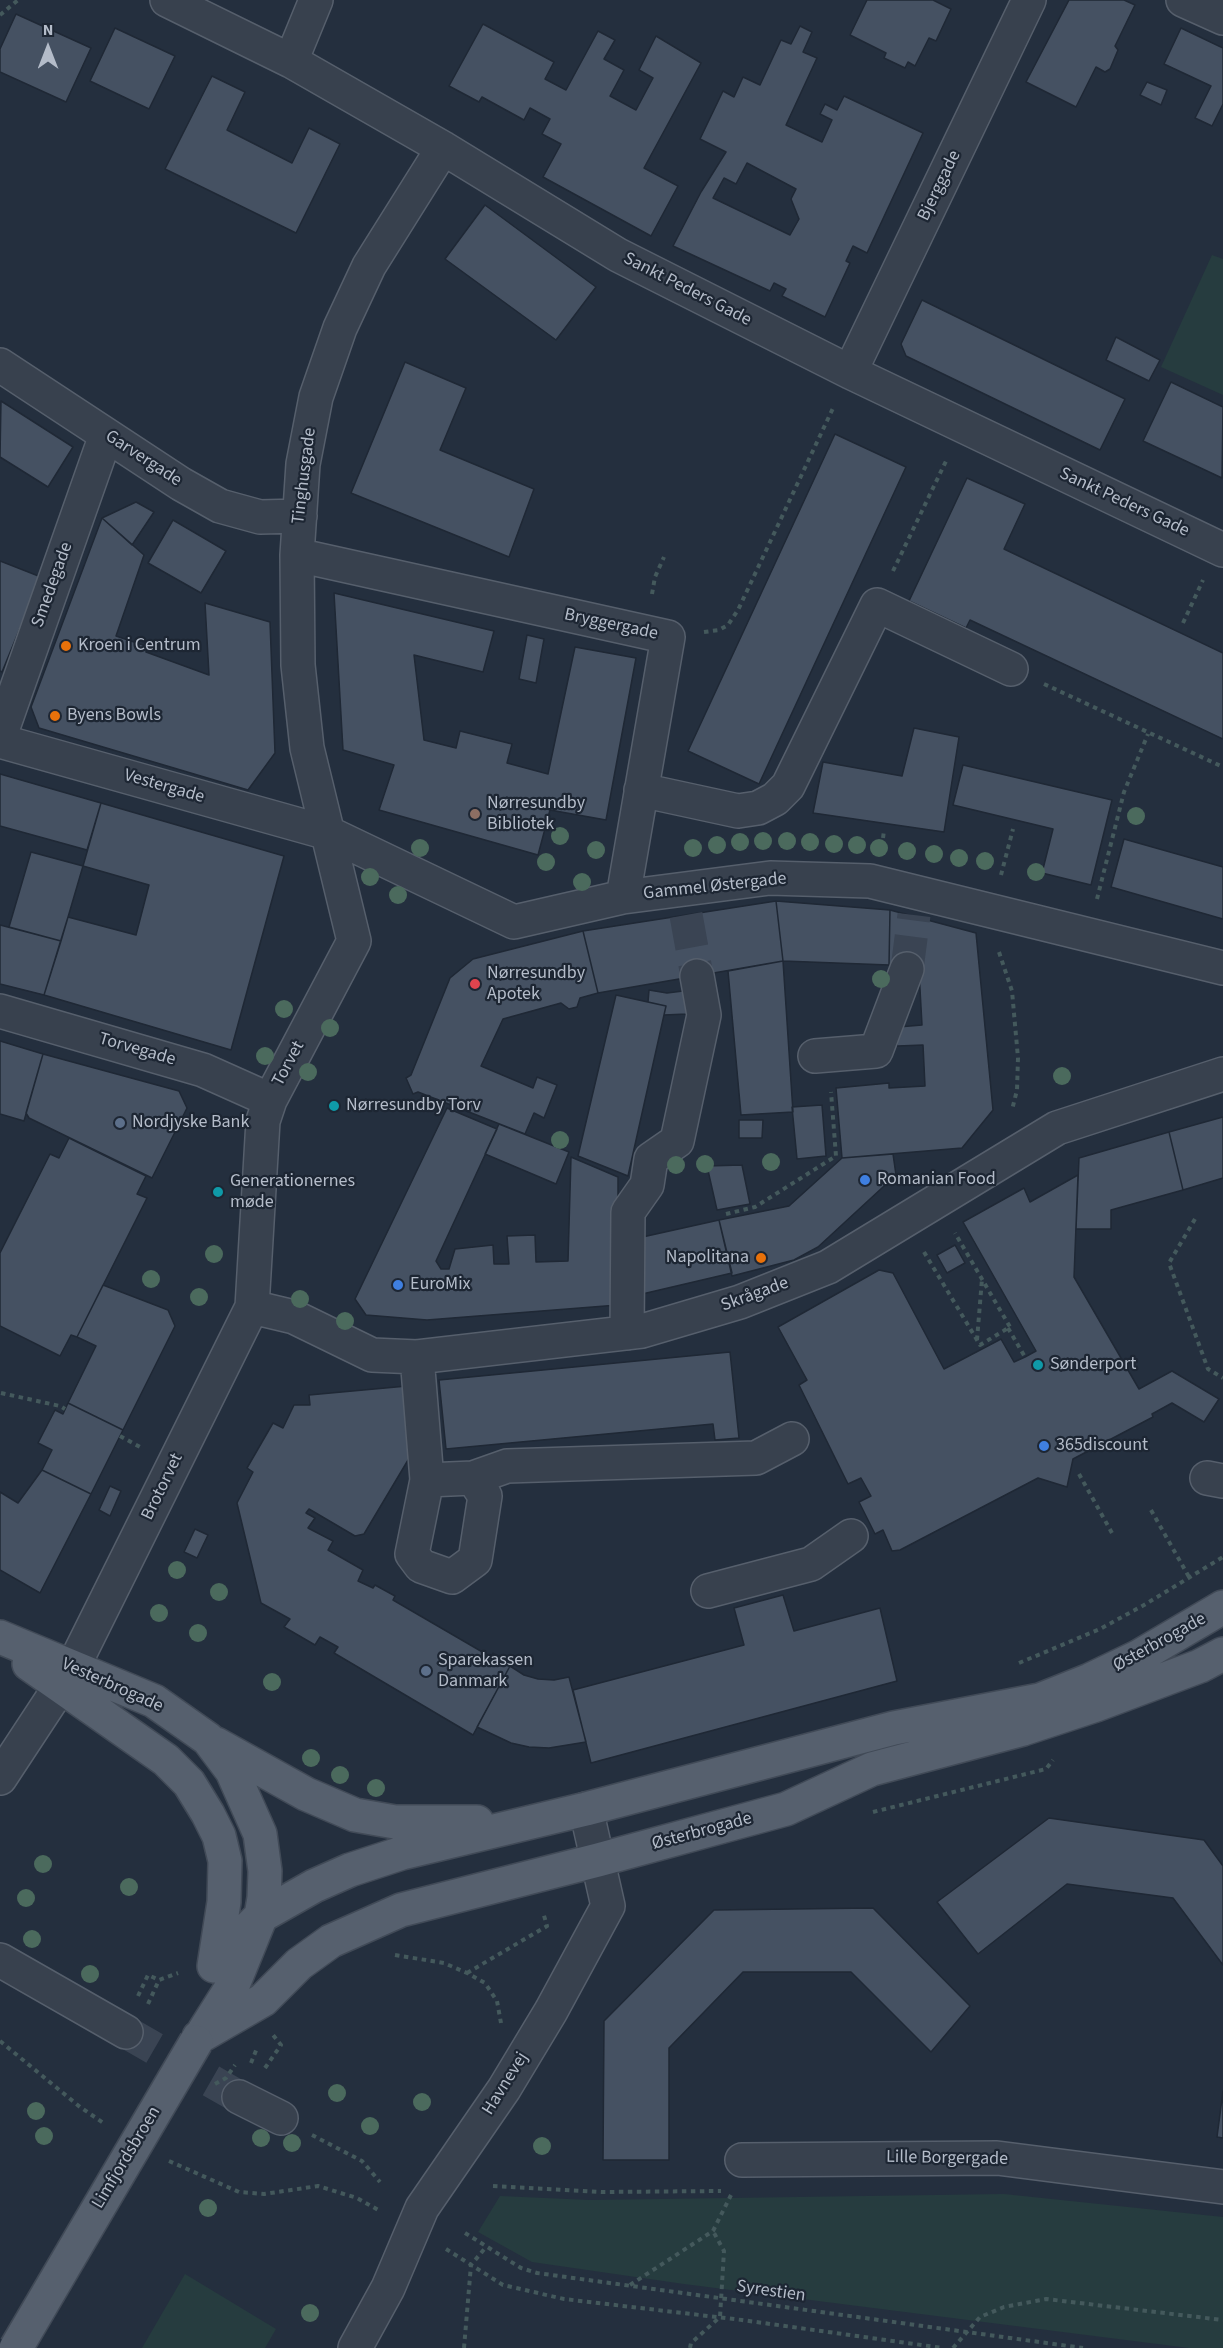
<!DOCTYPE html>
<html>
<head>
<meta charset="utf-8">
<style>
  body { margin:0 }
  #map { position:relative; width:1223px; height:2348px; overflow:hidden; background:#242f3e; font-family:"Source Sans 3",sans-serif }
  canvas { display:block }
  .north { position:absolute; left:18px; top:18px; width:60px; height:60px; -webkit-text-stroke:4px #1d2633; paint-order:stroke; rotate:0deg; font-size:16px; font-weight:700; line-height:24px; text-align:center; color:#b4bcc9 }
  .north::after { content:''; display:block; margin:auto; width:21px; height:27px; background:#b4bcc9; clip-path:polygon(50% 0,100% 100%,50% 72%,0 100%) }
</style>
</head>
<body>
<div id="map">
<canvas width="1223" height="2348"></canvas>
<div class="north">N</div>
</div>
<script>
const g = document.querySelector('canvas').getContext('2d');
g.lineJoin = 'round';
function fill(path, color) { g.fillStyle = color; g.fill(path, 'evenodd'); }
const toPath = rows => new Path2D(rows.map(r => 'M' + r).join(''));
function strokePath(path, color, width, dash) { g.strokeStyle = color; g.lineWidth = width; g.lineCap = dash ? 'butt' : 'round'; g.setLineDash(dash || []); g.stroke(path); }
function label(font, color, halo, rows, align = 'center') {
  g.font = font + ' "Source Sans 3",sans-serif'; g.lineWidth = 4.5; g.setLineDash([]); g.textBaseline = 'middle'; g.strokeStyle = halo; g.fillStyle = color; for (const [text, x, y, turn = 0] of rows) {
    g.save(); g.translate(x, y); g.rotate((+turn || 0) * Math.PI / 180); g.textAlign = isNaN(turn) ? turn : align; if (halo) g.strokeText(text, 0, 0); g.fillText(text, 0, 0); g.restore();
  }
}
fill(toPath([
  [1212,255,1223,259,1223,395,1161,367],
  [1004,2194,1223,2217,1223,2348,1189,2348,684,2284,532,2262,478,2232,500,2196,590,2200],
  [185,2274,276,2329,265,2348,142,2348]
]), '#263c3f');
const building = toPath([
  [867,0,933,0,951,9,936,41,929,38,915,66,908,62,905,68,884,58,886,53,850,35,867,0],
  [1069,0,1124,0,1135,5,1115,46,1118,50,1110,69,1105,72,1096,67,1076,107,1026,82,1069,0],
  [16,14,91,48,66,102,0,72,0,49,16,14],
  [483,24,554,62,545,79,566,90,598,31,615,40,604,59,624,70,610,96,636,110,653,78,639,70,656,36,701,63,644,168,678,186,651,236,543,177,561,144,542,134,550,119,530,108,524,120,482,97,479,102,449,86,483,24],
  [800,26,812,32,803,52,817,58,786,125,822,142,832,120,820,114,825,104,837,110,844,96,923,133,867,253,853,246,846,261,850,263,825,317,782,296,786,289,774,283,770,291,673,246,701,192,726,152,700,139,723,91,734,97,743,77,760,85,781,40,791,44,800,26],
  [747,163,796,189,791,199,799,219,790,235,713,198,724,178,736,184,747,163],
  [115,28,175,56,149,109,90,81,115,28],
  [1181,28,1223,48,1223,104,1212,126,1195,118,1211,86,1164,64,1181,28],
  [212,76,245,92,227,130,292,163,309,128,340,144,296,233,165,169,212,76],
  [1147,82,1167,90,1161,105,1140,95,1147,82],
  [485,205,596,287,556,340,445,259,485,205],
  [922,300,1125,399,1100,450,906,356,901,344,922,300],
  [1116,337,1160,360,1149,381,1106,360,1116,337],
  [405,362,466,388,440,450,534,489,509,557,351,493,405,362],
  [1171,382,1223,407,1222,478,1143,441,1171,382],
  [1,401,73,447,48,487,0,457,1,401],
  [835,434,906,467,759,784,688,751,835,434],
  [967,478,1025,504,1004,549,1223,653,1223,739,970,620,966,628,909,601,967,478],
  [136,502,154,512,132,545,102,518,136,502],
  [102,518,144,555,116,636,146,646,146,652,209,675,205,603,270,622,275,753,248,790,39,728,31,707,102,518],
  [173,520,226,551,201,593,148,563,173,520],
  [0,561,41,577,2,672,0,671,0,561],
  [334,593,494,631,483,672,414,655,424,740,456,748,460,731,512,744,507,763,548,774,575,647,636,658,606,820,550,810,538,855,379,810,394,765,343,750,334,593],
  [527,635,544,639,536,683,519,679,527,635],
  [914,728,959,737,944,832,813,813,823,762,902,776,914,728],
  [963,765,1112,800,1091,885,1042,873,1053,829,953,805,963,765],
  [0,774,101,803,87,850,0,826,0,774],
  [101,803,284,856,231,1050,44,995,68,917,136,935,149,885,83,866,101,803],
  [1124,839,1223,867,1223,919,1111,887,1124,839],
  [31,852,83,866,61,941,9,927,31,852],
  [776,901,890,910,889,965,783,961,776,901],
  [776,901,783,961,598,993,583,931,776,901],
  [890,910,976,933,993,1110,962,1148,842,1158,836,1088,889,1083,889,1088,925,1086,923,1045,898,1046,894,1042,898,1027,922,1025,919,971,889,965,890,910],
  [0,925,61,941,44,995,0,984,0,925],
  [583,931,598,993,580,998,577,1007,569,1009,561,1003,503,1019,481,1066,533,1088,537,1077,557,1085,544,1118,534,1113,525,1134,418,1092,413,1094,406,1078,411,1075,450,978,473,959,583,931],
  [783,961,793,1112,741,1115,728,971,783,961],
  [649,990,667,993,683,991,687,1014,664,1015,666,1006,648,1002,649,990],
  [616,995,666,1006,628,1176,578,1156,616,995],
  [0,1041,43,1054,24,1121,0,1114,0,1041],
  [43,1054,179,1091,187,1108,152,1178,29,1118,26,1113,43,1054],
  [822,1105,826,1156,797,1159,792,1107,822,1105],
  [447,1108,497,1129,436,1261,441,1269,449,1269,455,1249,493,1245,494,1264,509,1264,507,1236,535,1235,536,1262,568,1261,571,1157,618,1177,618,1305,427,1320,366,1315,355,1299,447,1108],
  [1223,1117,1223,1178,1183,1190,1169,1132,1223,1117],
  [739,1120,763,1120,762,1138,739,1138,739,1120],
  [499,1124,569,1152,556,1184,485,1154,499,1124],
  [1169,1132,1183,1190,1111,1210,1111,1229,1076,1229,1079,1158,1169,1132],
  [69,1138,146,1176,137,1194,147,1198,77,1337,71,1335,60,1356,0,1326,0,1253,50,1154,59,1158,69,1138],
  [893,1154,896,1175,818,1247,794,1260,732,1276,719,1220,789,1206,842,1158,893,1154],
  [742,1165,750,1204,717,1210,707,1166,742,1165],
  [1078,1175,1074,1277,1139,1389,1172,1371,1219,1399,1204,1422,1172,1403,1152,1414,1153,1417,1073,1459,1067,1487,1038,1478,900,1550,892,1551,883,1530,875,1534,859,1502,871,1496,861,1478,848,1484,799,1385,807,1380,778,1327,879,1270,893,1273,944,1369,1001,1339,1014,1362,1025,1357,1036,1351,963,1222,1024,1188,1030,1202,1078,1175],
  [719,1220,732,1273,638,1295,638,1238,719,1220],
  [955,1245,965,1263,947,1273,937,1255,955,1245],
  [103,1285,168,1310,175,1326,123,1430,68,1403,96,1346,77,1337,103,1285],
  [730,1352,739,1438,715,1440,713,1424,446,1449,439,1380,730,1352],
  [407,1386,414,1450,364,1534,355,1536,309,1509,306,1513,315,1518,308,1528,333,1541,328,1550,363,1570,358,1581,373,1588,375,1585,395,1596,393,1600,491,1657,493,1653,510,1666,473,1735,334,1653,338,1647,320,1637,315,1645,284,1627,290,1619,261,1603,237,1503,253,1472,247,1468,273,1423,283,1428,294,1405,310,1405,309,1395,407,1386],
  [68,1403,123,1430,91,1494,42,1470,52,1450,38,1443,55,1410,63,1414,68,1403],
  [42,1470,91,1494,40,1593,0,1570,0,1492,18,1503,42,1470],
  [110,1486,121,1491,110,1516,99,1510,110,1486],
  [195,1529,208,1535,197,1558,184,1552,195,1529],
  [783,1595,794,1631,880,1608,897,1681,591,1763,573,1690,744,1645,734,1608,783,1595],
  [510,1666,524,1675,538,1679,554,1680,569,1677,586,1742,549,1748,529,1747,511,1743,477,1727,510,1666],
  [1049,1818,1204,1840,1223,1866,1223,1965,1173,1898,1067,1884,978,1954,937,1902,1049,1818],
  [873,1908,970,2006,931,2052,851,1972,743,1972,669,2048,669,2160,603,2160,604,2021,714,1910,873,1908],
  [1223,2091,1223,2138,1217,2137,1223,2091]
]);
fill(building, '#455162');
strokePath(building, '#1f2835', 1.5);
strokePath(toPath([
  [686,915,697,976],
  [907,969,914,915],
  [126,2032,239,2097]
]), '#3a4453', 33, [33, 16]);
const minor = toPath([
  [167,0,291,61,443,148,618,255,850,372,1223,550],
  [1183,0,1223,18],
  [291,61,316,0],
  [0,365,181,484,220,506,260,517,300,516],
  [850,372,1029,0],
  [297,555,668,637,623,897],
  [0,736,106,435],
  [0,741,328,833,514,922,623,897,770,878,870,881,1223,968],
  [641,790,738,811,758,808,775,799,788,786,877,605,1011,669],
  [0,1011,203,1070,270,1100],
  [815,1056,876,1051,907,969],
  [252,1307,294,1317,372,1355,417,1357,642,1331,740,1302,828,1267,1057,1128,1223,1074],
  [627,1333,628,1212,647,1185,651,1159,677,1141,704,1015,697,976],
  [417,1357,427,1480,412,1554,421,1566,452,1577,475,1560,485,1496,473,1478,427,1480],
  [473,1478,507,1466,756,1458,792,1439],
  [1207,1478,1223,1481],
  [708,1591,811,1564,851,1536],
  [0,1778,73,1667,252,1307,263,1121,270,1100,354,941,307,748,298,665,297,555,303,464,316,397,340,328,369,266,443,148],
  [0,1960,126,2032],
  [239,2097,281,2118],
  [742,2160,997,2158,1223,2187],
  [355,2348,388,2288,422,2208,504,2089,551,2011,608,1906,586,1809]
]);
const major = toPath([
  [0,1637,154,1701,208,1739,232,1771,260,1834,265,1871,264,1898,261,1916,233,1985,204,2031],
  [29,1664,166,1760,189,1783,208,1814,219,1836,225,1861,224,1902,214,1966],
  [216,1744,306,1794,355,1815,395,1822,477,1822],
  [216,1961,261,1916,314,1886,350,1870,402,1853,586,1809,894,1728,1040,1700,1090,1680,1138,1657,1223,1607],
  [199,2037,263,2000,299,1964,331,1941,401,1910,598,1860,786,1809,872,1769,1023,1729,1096,1705,1200,1666,1223,1654]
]);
strokePath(minor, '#565f6c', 36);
strokePath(major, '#414a57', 36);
strokePath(toPath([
  [0,15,18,0],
  [893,571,947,459],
  [652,594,655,577,664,557],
  [1183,623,1203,580],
  [704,632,719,630,728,625,738,610,834,406],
  [1044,684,1223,767],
  [882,847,884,830],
  [1001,875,1013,829],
  [1097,899,1124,792,1148,734],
  [999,952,1012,991,1018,1058,1017,1090,1012,1110],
  [726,1214,755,1207,836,1156,831,1092],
  [1195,1219,1169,1263,1208,1369,1223,1378],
  [924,1252,980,1345,1010,1327,955,1233],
  [1008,1328,1025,1357],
  [977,1340,982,1279],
  [1,1393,60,1406,65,1409],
  [120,1436,140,1447],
  [1079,1474,1112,1533],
  [1151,1510,1189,1577],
  [1019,1663,1100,1629,1144,1605,1223,1557],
  [873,1812,1046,1769,1053,1760],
  [395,1955,444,1963,467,1973,485,1983,497,2001,501,2023],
  [467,1973,547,1926,543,1912],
  [138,1996,148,1975,159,1980],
  [148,2004,159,1980,178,1973],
  [0,2041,80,2107,105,2124],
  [251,2063,257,2048],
  [265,2068,281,2045,273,2035],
  [312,2135,362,2161,380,2182],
  [169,2161,239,2192,264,2194,318,2186,357,2198,380,2211],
  [493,2186,602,2192,721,2191],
  [465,2233,521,2268,537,2273,1083,2348],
  [446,2249,503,2285,564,2299,742,2320,943,2348],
  [630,2285,713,2231,731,2195],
  [464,2348,471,2265,486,2247],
  [690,2348,691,2343,720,2317,724,2251,713,2231],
  [953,2348,980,2317,1004,2307,1046,2299,1223,2320]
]), '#44595c', 4, [4.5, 4.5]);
strokePath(minor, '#38414e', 33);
strokePath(major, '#56606e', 33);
const majorBridge = toPath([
  [16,2348,196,2042]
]);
strokePath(majorBridge, '#414a57', 36, []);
strokePath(toPath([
  [215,2084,226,2078,235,2065]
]), '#44595c', 4, [4.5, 4.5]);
strokePath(majorBridge, '#56606e', 33);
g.fillStyle = '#4b6a5d';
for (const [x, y] of [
  [1136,816],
  [560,836],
  [763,841],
  [787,841],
  [740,842],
  [810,842],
  [834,844],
  [717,845],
  [857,845],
  [420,848],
  [693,848],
  [879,848],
  [596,850],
  [907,851],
  [934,854],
  [959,858],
  [985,861],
  [546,862],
  [1036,872],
  [370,877],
  [582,882],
  [398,895],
  [881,979],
  [284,1009],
  [330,1028],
  [265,1056],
  [308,1072],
  [1062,1076],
  [560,1140],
  [771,1162],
  [705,1164],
  [676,1165],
  [214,1254],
  [151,1279],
  [199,1297],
  [300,1299],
  [345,1321],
  [177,1570],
  [219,1592],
  [159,1613],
  [198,1633],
  [272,1682],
  [311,1758],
  [340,1775],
  [376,1788],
  [43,1864],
  [129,1887],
  [26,1898],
  [32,1939],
  [90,1974],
  [337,2093],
  [422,2102],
  [36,2111],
  [370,2126],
  [44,2136],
  [261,2138],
  [292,2143],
  [542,2146],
  [208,2208],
  [310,2313]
]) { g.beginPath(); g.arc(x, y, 9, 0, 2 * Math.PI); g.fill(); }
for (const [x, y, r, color] of [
  [66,646,6,"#e8710a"],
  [55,716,6,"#e8710a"],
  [475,814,6,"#8d6e63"],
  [475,984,6,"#e0444e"],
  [334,1106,6,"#0f9aa8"],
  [120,1123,6,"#5c6f8a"],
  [865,1180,6,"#3f7fe0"],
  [218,1192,6,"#0f9aa8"],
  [761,1258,6,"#e8710a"],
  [398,1285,6,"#3f7fe0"],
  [1038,1365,6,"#0f9aa8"],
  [1044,1446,6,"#3f7fe0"],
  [426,1671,6,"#5c6f8a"]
]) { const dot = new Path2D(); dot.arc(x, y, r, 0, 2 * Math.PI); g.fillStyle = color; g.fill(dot); strokePath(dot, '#1d2633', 2); }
label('18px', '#b4bcc9', '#1d2633', [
  ["Bjerggade",940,186,-64],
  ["Sankt Peders Gade",687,290,27],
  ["Garvergade",143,459,33],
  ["Tinghusgade",305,476,-83],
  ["Sankt Peders Gade",1124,503,25],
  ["Smedegade",53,585,-70],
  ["Bryggergade",611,625,12],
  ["Vestergade",164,787,16],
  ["Gammel Østergade",715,887,-6],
  ["Torvegade",137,1050,16],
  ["Torvet",289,1064,-62],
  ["Skrågade",755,1295,-20],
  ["Brotorvet",163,1487,-64],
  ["Østerbrogade",1160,1643,-29],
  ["Vesterbrogade",112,1686,24],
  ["Østerbrogade",702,1832,-15],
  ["Havnevej",506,2084,-58],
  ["Limfjordsbroen",127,2158,-59],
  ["Lille Borgergade",947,2159,1],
  ["Syrestien",771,2292,8]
]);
label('18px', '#b4bcc9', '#1d2633', [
  ["Kroen i Centrum",78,646],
  ["Byens Bowls",67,716],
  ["Nørresundby",487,804],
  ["Bibliotek",487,825],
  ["Nørresundby",487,974],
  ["Apotek",487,995],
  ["Nørresundby Torv",346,1106],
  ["Nordjyske Bank",132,1123],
  ["Romanian Food",877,1180],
  ["Generationernes",230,1182],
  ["møde",230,1203],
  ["Napolitana",749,1258,"right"],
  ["EuroMix",410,1285],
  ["Sønderport",1050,1365],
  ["365discount",1056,1446],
  ["Sparekassen",438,1661],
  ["Danmark",438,1682]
], 'left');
</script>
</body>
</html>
